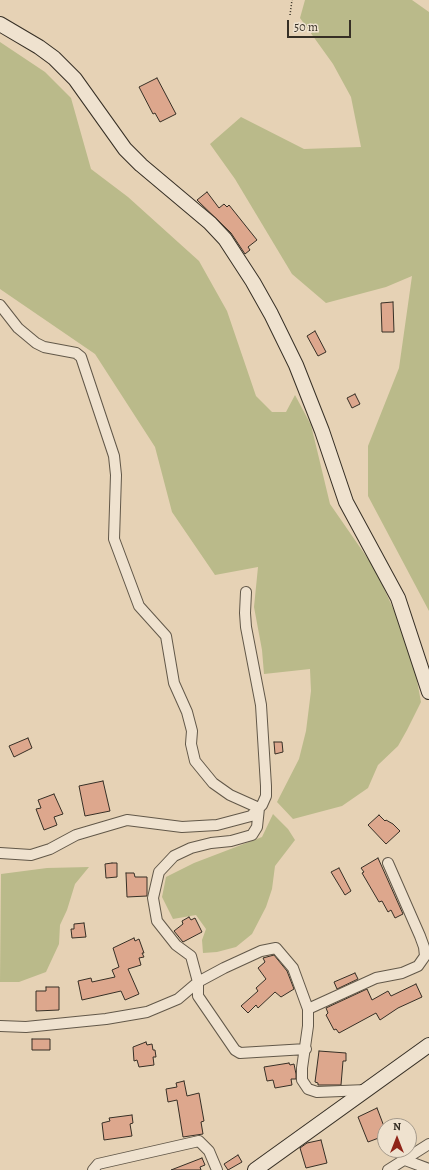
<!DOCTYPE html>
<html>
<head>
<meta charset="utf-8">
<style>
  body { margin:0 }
  #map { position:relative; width:429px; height:1170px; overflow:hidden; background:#e6d2b5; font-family:Alegreya,serif }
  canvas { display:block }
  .north { position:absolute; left:377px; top:1118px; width:40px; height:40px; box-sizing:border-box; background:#efe2cf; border:1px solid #a59a8b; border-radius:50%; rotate:0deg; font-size:11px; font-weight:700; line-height:16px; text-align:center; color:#362f25 }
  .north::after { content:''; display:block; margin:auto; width:14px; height:18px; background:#8f2418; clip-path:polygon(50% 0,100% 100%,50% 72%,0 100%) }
  .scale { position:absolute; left:287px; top:20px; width:64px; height:18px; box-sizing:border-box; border:2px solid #362f25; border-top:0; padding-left:5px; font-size:12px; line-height:14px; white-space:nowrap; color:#362f25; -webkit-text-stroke:3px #efe2cf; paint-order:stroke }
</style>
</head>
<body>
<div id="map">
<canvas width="429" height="1170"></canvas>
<div class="north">N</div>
<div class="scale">50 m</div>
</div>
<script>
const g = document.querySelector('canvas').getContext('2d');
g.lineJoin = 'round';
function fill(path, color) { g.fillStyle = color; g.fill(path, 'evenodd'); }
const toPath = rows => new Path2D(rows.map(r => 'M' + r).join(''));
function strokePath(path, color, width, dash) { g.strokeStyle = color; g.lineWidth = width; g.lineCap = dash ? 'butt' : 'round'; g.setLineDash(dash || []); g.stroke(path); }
fill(toPath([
  [305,0,412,0,429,12,429,611,368,496,368,446,399,368,412,276,386,287,326,303,292,274,235,179,210,144,241,117,304,149,361,147,351,97,333,64,300,18],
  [0,42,45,72,71,98,91,169,128,197,199,261,227,311,256,396,272,412,286,412,295,395,311,425,330,504,375,569,397,617,414,664,421,702,407,730,398,746,378,765,368,788,342,806,293,819,277,802,299,759,306,731,311,691,310,669,264,674,262,650,254,607,258,567,215,575,172,512,155,447,95,354,0,289],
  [273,814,288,829,295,840,275,866,272,889,266,907,252,934,236,947,217,952,203,953,202,940,206,929,196,915,173,919,162,897,166,877,194,863,262,837],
  [89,867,75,884,67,910,60,925,59,944,46,972,19,982,0,982,1,874,47,868]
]), '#baba8a');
const building = toPath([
  [157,78,176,114,160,122,155,113,153,114,139,87,157,78],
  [207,192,219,208,224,204,227,207,229,205,257,240,248,247,250,250,245,254,231,233,197,200,207,192],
  [393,302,394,332,382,332,381,303,393,302],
  [315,331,326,352,318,356,307,336,315,331],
  [355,394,360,404,352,408,347,398,355,394],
  [28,738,32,748,14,757,9,746,28,738],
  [274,742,282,742,283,752,275,754,274,742],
  [103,781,110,811,85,816,79,786,103,781],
  [54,794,63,814,54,817,57,825,44,830,36,809,41,808,38,800,54,794],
  [379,815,385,821,386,820,393,824,400,831,386,844,368,825,379,815],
  [378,858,403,914,395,918,391,910,388,912,382,901,379,902,362,873,364,872,361,868,378,858],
  [112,863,117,863,117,877,106,878,105,864,112,863],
  [339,868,351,891,345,895,331,872,339,868],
  [126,873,134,873,135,877,147,877,147,896,127,897,126,873],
  [189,917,191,920,195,918,202,932,183,942,174,931,183,924,182,921,189,917],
  [84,923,86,937,72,938,71,929,74,929,74,924,84,923],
  [134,938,135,941,139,939,144,953,142,953,144,957,139,958,141,965,128,969,139,994,125,1000,121,991,82,1000,78,981,91,978,92,982,115,977,112,970,119,967,113,948,134,938],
  [274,955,287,971,294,989,281,997,275,992,258,1008,256,1005,248,1013,241,1006,258,991,256,988,266,979,258,968,265,962,263,958,274,955],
  [355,973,358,979,337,989,334,982,355,973],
  [416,984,422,997,398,1008,380,1020,376,1013,339,1033,336,1029,334,1030,326,1015,328,1013,326,1008,367,989,372,1000,388,991,391,996,416,984],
  [46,987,59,987,59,1010,36,1011,36,991,46,991,46,987],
  [32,1039,50,1039,50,1050,32,1050,32,1039],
  [146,1042,147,1045,152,1044,153,1050,155,1050,156,1057,153,1057,154,1065,139,1067,137,1060,134,1061,133,1047,146,1042],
  [319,1051,346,1053,346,1061,343,1061,341,1085,318,1085,318,1083,315,1082,319,1051],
  [289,1063,290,1065,294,1064,296,1074,296,1079,291,1079,292,1085,275,1088,273,1080,267,1081,264,1067,289,1063],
  [184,1081,187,1096,199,1093,204,1121,201,1122,203,1134,183,1137,177,1100,168,1102,166,1089,177,1087,176,1083,184,1081],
  [377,1108,385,1129,385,1131,382,1132,384,1136,368,1142,358,1117,377,1108],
  [132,1115,133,1123,130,1124,132,1136,104,1140,102,1123,110,1121,109,1118,132,1115],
  [321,1140,327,1163,306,1168,300,1148,307,1143,321,1140],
  [238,1155,242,1162,228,1170,224,1164,238,1155],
  [202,1158,205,1165,200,1167,201,1170,171,1170,202,1158]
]);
fill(building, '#dda78d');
strokePath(building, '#362f25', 1);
const minor = toPath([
  [0,305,18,328,36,343,44,347,76,353,81,357,114,456,116,475,114,539,139,606,166,636,174,683,187,712,192,731,191,744,195,761,213,783,230,795,259,808,257,827,252,835,231,841,211,843,191,848,174,856,159,872,153,898,157,921,176,945,191,956,198,982,198,996,235,1050,240,1053,306,1049],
  [0,853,31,855,50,849,76,835,127,820,182,827,217,825,251,816,262,805,266,796,266,786,261,705,246,627,245,613,246,592],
  [308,1009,376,978,402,973,418,966,425,956,424,947,420,936,388,863],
  [0,1026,26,1027,106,1019,147,1012,178,999,198,982,224,968,261,951,276,948,293,968,308,1009,308,1026,302,1068,302,1080,308,1089,317,1092,366,1090],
  [405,1160,429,1169],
  [93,1170,98,1164,199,1141,209,1151,217,1170],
  [388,1170,429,1144]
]);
const secondary = toPath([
  [0,24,39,47,54,58,75,79,125,149,141,165,210,223,225,239,253,282,271,314,296,365,322,431,346,502,398,598,429,692],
  [255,1170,429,1045]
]);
strokePath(minor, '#625849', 12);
strokePath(secondary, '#362f25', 16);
strokePath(toPath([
  [290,15,292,0]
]), '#362f25', 1.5, [1, 2]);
strokePath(minor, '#efe2cf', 10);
strokePath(secondary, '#efe2cf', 14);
</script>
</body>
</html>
